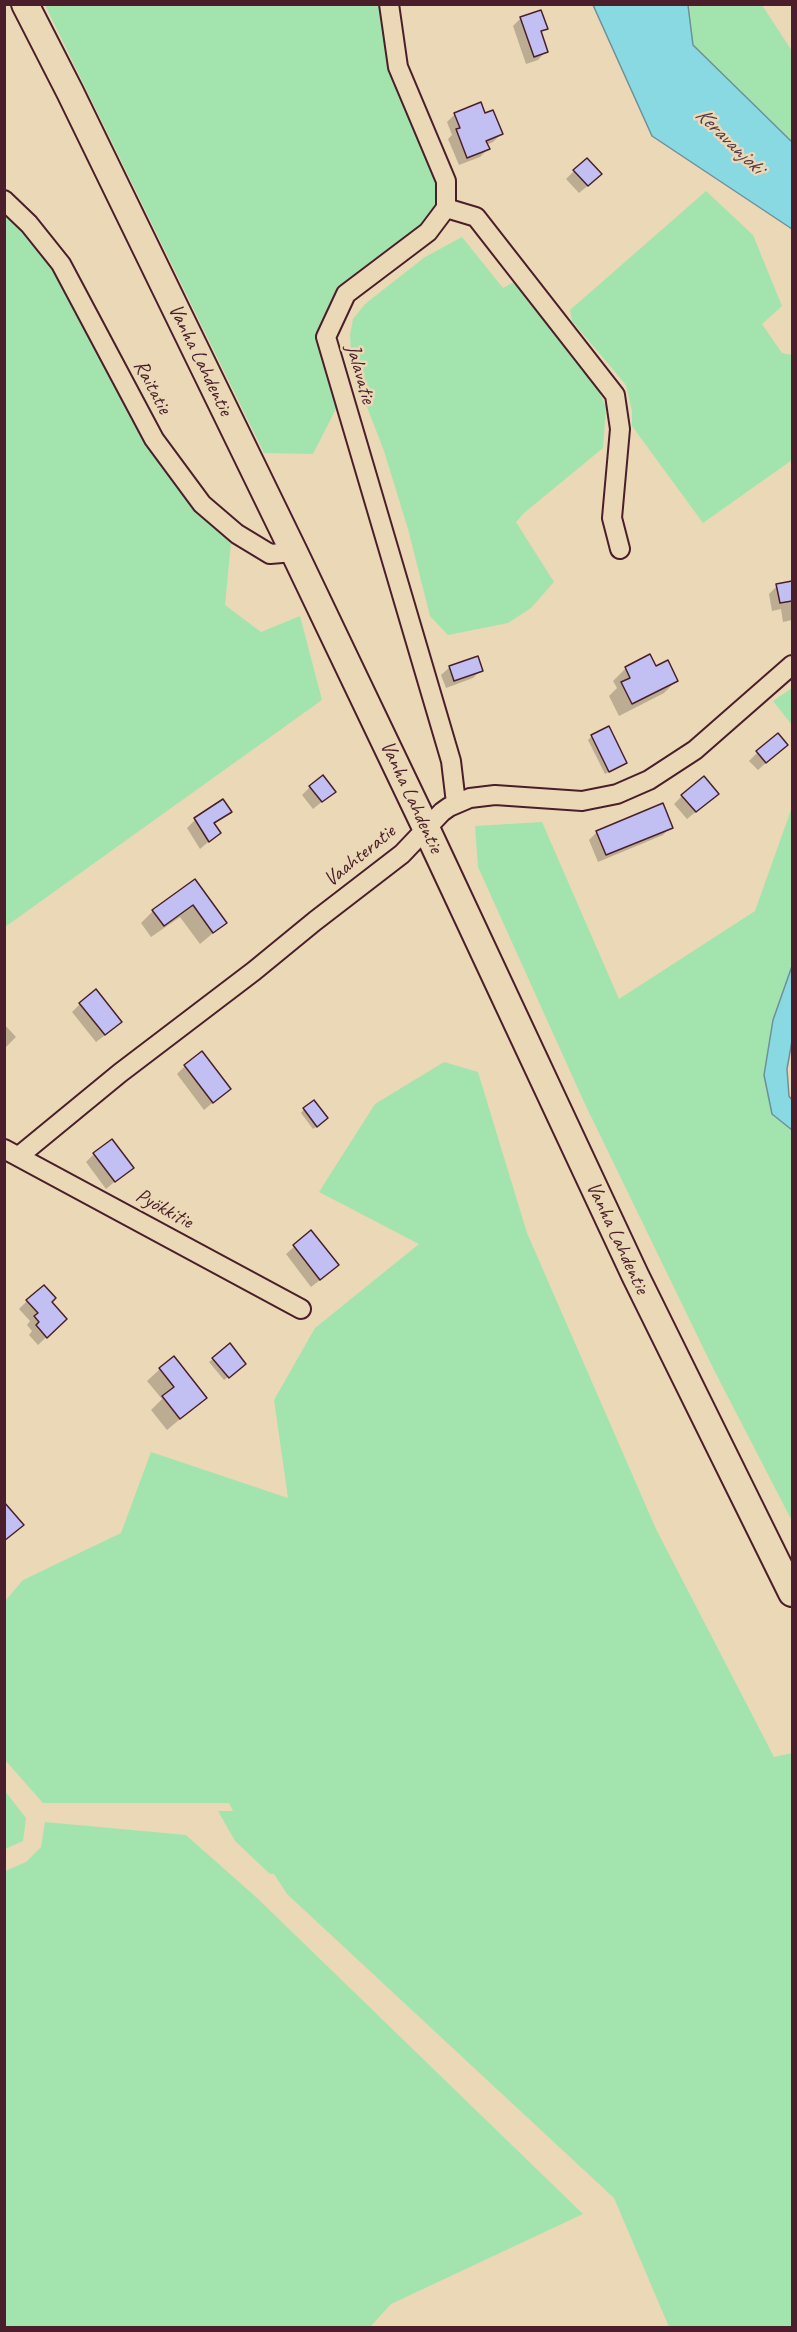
<!DOCTYPE html>
<html>
<head>
<meta charset="utf-8">
<style>
  body { margin:0 }
  #map { position:relative; width:797px; height:2332px; overflow:hidden; background:#ebd8b6; font-family:Caveat,sans-serif }
  canvas { display:block }
  .frame { position:absolute; inset:0; border:6px solid #4a1f2b; pointer-events:none }
</style>
</head>
<body>
<div id="map">
<canvas width="797" height="2332"></canvas>
<div class="frame"></div>
</div>
<script>
const g = document.querySelector('canvas').getContext('2d');
g.lineJoin = 'round';
function fill(path, color) { g.fillStyle = color; g.fill(path, 'evenodd'); }
const toPath = rows => new Path2D(rows.map(r => 'M' + r).join(''));
function strokePath(path, color, width, dash) { g.strokeStyle = color; g.lineWidth = width; g.lineCap = dash ? 'butt' : 'round'; g.setLineDash(dash || []); g.stroke(path); }
function label(font, color, halo, rows, align = 'center') {
  g.font = font + ' Caveat,sans-serif'; g.lineWidth = 5; g.setLineDash([]); g.textBaseline = 'middle'; g.strokeStyle = halo; g.fillStyle = color; for (const [text, x, y, turn = 0] of rows) {
    g.save(); g.translate(x, y); g.rotate((+turn || 0) * Math.PI / 180); g.textAlign = isNaN(turn) ? turn : align; if (halo) g.strokeText(text, 0, 0); g.fillText(text, 0, 0); g.restore();
  }
}
fill(toPath([
  [45,5,380,5,389,69,438,186,439,207,421,228,339,288,317,335,338,405,313,454,264,453],
  [688,5,762,5,792,51,792,142,693,45],
  [706,191,753,235,782,306,762,324,782,353,792,355,792,460,703,523,632,426,632,411,626,385,572,321,570,310],
  [4,209,56,267,198,512,231,542,225,605,261,632,300,616,322,700,5,927],
  [462,237,503,288,516,281,598,390,606,407,603,448,524,513,516,522,554,582,531,608,508,623,448,635,430,616,408,529,384,451,352,368,350,335,353,319,365,304,425,257],
  [792,688,792,725,773,701],
  [792,807,792,966,773,1020,772,1114,792,1130,792,1521,713,1368,584,1102,478,867,475,826,542,822,619,999,755,911],
  [444,1062,478,1072,527,1233,656,1529,774,1757,792,1753,792,2327,669,2327,614,2198,287,1894,274,1874,270,1874,235,1841,218,1811,233,1811,229,1803,43,1803,5,1760,5,1601,23,1580,121,1533,151,1452,288,1498,274,1400,315,1328,419,1244,319,1192,375,1104],
  [5,1791,26,1818,23,1841,5,1849],
  [45,1822,186,1835,256,1897,583,2214,391,2304,370,2327,5,2327,5,1871,26,1862,41,1847]
]), '#a3e4ae');
const water = toPath([
  [593,5,688,5,693,45,792,142,792,229,652,136,593,5],
  [792,966,792,1041,787,1069,789,1096,792,1100,792,1130,772,1114,764,1075,773,1020,792,966]
]);
fill(water, '#88d9e2');
strokePath(water, '#6f8f99', 1.5);
fill(toPath([
  [521,18,546,28,540,34,546,51,538,60,526,64,513,26],
  [455,114,484,115,501,134,493,142,486,145,488,149,480,157,459,165,448,139,452,135,447,122],
  [574,171,591,183,579,193,566,179],
  [792,582,792,620,783,622,781,609,772,611,769,594,777,586],
  [649,656,655,668,676,681,664,693,619,716,609,696,617,688,613,681,626,668],
  [450,667,481,670,473,678,446,688,441,675],
  [592,736,625,763,605,774,588,740],
  [786,745,758,770,749,761,757,753],
  [310,787,334,792,313,809,302,795],
  [682,796,708,802,687,819,674,804],
  [223,801,230,811,214,824,219,833,200,849,187,828,195,820],
  [671,827,663,835,598,862,589,840,597,832],
  [195,881,225,923,200,944,180,917,151,937,141,923,153,911],
  [80,1004,112,1030,96,1042,72,1012],
  [4,1024,16,1037,4,1049],
  [185,1066,229,1089,204,1110,177,1074],
  [304,1109,323,1122,313,1129,301,1113],
  [94,1154,132,1167,106,1189,86,1162],
  [311,1232,329,1273,311,1287,286,1254],
  [27,1301,50,1302,57,1327,38,1345,29,1335,32,1331,27,1325,30,1321,19,1309],
  [213,1359,241,1367,224,1380,209,1362],
  [160,1369,205,1398,167,1430,151,1410,162,1399,147,1381]
]), '#0003');
const building = toPath([
  [541,10,548,29,541,31,548,52,534,57,520,17,541,10],
  [481,102,485,113,493,110,503,134,486,141,490,149,467,158,456,129,460,128,454,113,481,102],
  [587,158,602,174,588,186,573,170,587,158],
  [792,581,792,601,780,603,776,584,792,581],
  [650,654,656,666,668,660,678,681,632,704,621,682,630,678,625,667,650,654],
  [478,656,483,671,454,681,449,666,478,656],
  [609,726,627,763,609,772,591,735,609,726],
  [778,733,788,745,766,763,756,751,778,733],
  [323,775,336,792,322,802,309,786,323,775],
  [704,776,719,794,696,812,681,795,704,776],
  [223,799,232,812,214,823,221,833,209,842,194,818,223,799],
  [663,803,673,828,606,855,596,831,663,803],
  [195,879,227,923,213,933,193,905,164,926,152,910,195,879],
  [96,989,122,1022,105,1035,79,1003,96,989],
  [202,1051,231,1089,213,1103,184,1065,202,1051],
  [314,1100,328,1118,317,1127,303,1108,314,1100],
  [112,1139,134,1168,115,1182,93,1153,112,1139],
  [311,1230,339,1265,320,1280,293,1245,311,1230],
  [44,1285,56,1298,52,1302,67,1319,47,1338,36,1325,39,1322,34,1316,38,1313,26,1300,44,1285],
  [230,1343,246,1364,229,1378,212,1358,230,1343],
  [174,1356,207,1398,180,1419,162,1396,174,1387,159,1368,174,1356],
  [4,1502,24,1525,4,1541,4,1502]
]);
fill(building, '#c2c0f2');
strokePath(building, '#4a1f2b', 1.5);
const street = toPath([
  [389,4,398,67,446,181,446,208,428,232,346,294,326,337,451,761,456,803],
  [4,200,29,224,61,264,154,439,202,504,237,534,270,554,294,552],
  [446,208,476,217,615,395,620,429,612,518,620,549],
  [4,1149,301,1309],
  [19,1156,120,1073,254,971,315,921,402,854,442,812,449,807,470,798,495,795,582,801,617,794,649,780,695,750,792,665]
]);
const secondary = toPath([
  [25,4,70,92,294,552,426,828,635,1275,792,1593]
]);
strokePath(street, '#4a1f2b', 22);
strokePath(secondary, '#4a1f2b', 30);
strokePath(street, '#ebd8b6', 18);
strokePath(secondary, '#ebd8b6', 26);
label('21px', '#4a1f2b', '#ebd8b6', [
  ["Vanha Lahdentie",200,360,64],
  ["Jalavatie",360,374,74],
  ["Raitatie",152,387,62],
  ["Vanha Lahdentie",411,797,65],
  ["Vaahteratie",360,856,-39],
  ["Pyökkitie",164,1209,29],
  ["Vanha Lahdentie",617,1238,65]
]);
label('italic 22px', '#533b46', '#ebd8b6', [
  ["Keravanjoki",729,141,44]
]);
</script>
</body>
</html>
